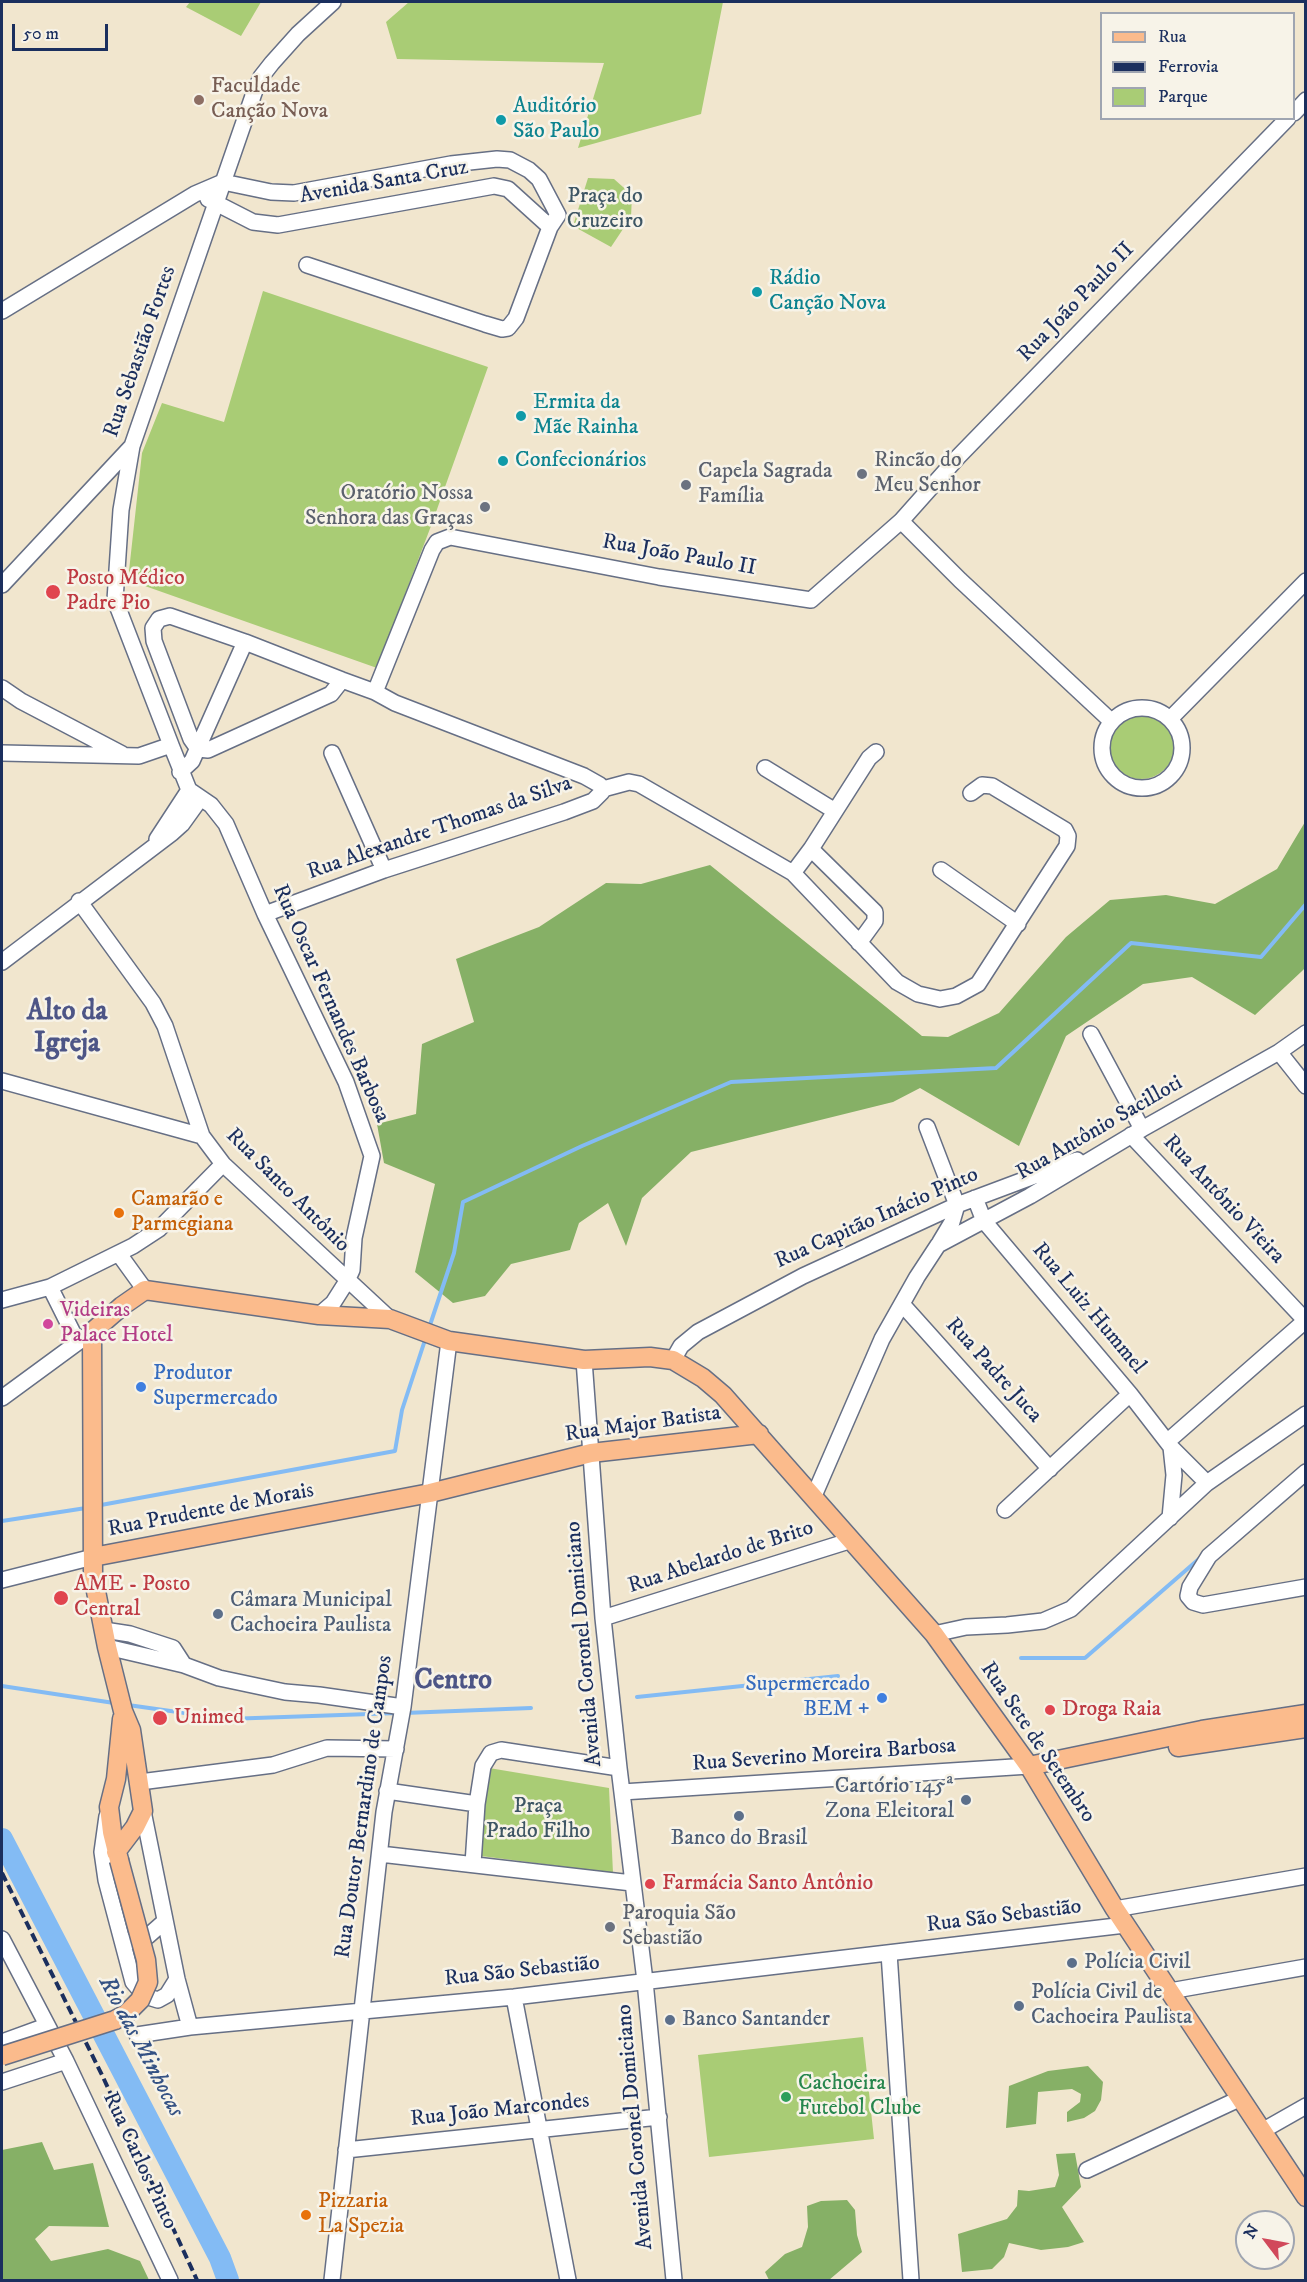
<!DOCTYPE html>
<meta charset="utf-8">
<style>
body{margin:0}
#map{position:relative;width:1307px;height:2282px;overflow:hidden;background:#f1e6ce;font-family:"IM FELL DW Pica",serif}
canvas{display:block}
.frame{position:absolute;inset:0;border:3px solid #1b2f5e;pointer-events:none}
.legend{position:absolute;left:1100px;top:12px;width:195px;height:108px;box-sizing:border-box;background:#f7f3e8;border:2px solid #9fa5b1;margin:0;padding:8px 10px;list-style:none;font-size:18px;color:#1b2f5e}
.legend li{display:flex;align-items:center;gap:12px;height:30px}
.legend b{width:30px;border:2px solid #9fa5b1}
.north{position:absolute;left:1235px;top:2210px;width:60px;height:60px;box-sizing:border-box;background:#f7f3e8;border:2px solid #9fa5b1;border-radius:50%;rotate:302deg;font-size:16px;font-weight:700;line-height:24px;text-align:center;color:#1b2f5e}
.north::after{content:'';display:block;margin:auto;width:21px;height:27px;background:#d1495b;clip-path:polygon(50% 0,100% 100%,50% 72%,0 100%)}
.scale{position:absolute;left:12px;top:24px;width:96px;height:27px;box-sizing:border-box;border:3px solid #1b2f5e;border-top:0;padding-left:8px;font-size:18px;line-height:21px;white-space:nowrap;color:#1b2f5e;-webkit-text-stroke:4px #f7f3e8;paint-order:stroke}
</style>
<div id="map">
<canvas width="1307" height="2282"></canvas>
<div class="frame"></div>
<ul class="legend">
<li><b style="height:8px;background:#fbbb8c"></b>Rua</li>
<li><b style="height:8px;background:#1b2f5e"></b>Ferrovia</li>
<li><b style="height:16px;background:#a9cc75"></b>Parque</li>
</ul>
<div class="north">N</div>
<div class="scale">50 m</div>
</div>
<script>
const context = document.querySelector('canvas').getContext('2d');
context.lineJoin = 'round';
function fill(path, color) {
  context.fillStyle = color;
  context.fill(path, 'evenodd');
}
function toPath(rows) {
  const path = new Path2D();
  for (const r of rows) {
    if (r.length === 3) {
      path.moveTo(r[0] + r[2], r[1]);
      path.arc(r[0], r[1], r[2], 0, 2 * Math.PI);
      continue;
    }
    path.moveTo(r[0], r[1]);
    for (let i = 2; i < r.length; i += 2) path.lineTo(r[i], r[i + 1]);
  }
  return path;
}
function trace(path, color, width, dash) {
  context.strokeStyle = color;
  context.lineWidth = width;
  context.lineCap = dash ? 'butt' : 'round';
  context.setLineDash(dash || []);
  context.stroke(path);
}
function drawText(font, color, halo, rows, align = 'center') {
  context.font = font + ' "IM FELL DW Pica",serif';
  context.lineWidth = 5;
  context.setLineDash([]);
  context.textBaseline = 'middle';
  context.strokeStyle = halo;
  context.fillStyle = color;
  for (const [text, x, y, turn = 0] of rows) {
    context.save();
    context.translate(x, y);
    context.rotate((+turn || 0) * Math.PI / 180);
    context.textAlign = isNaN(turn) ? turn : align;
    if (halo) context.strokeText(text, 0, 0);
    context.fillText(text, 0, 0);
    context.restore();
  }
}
fill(toPath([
 [190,2,261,2,241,36,186,7],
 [409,2,723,2,701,114,578,148,604,63,397,59,386,22],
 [588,178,614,179,632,195,631,217,611,247,573,226],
 [263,291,488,367,431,526,377,668,128,580,142,453,162,403,224,422],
 [1141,745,34],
 [489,1768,609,1788,613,1873,481,1856,482,1810],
 [863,2037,874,2139,709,2157,698,2055]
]), '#a9cc75');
fill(toPath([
 [1305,822,1306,967,1301,972,1255,1015,1192,977,1143,984,1066,1036,1019,1146,920,1088,893,1102,691,1152,642,1198,626,1246,608,1203,579,1223,570,1250,511,1264,485,1296,453,1303,415,1272,435,1184,384,1163,377,1124,416,1114,422,1044,474,1022,456,959,539,927,606,883,641,884,710,865,922,1036,948,1037,999,1013,1066,937,1110,900,1166,895,1215,904,1277,869],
 [1088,2066,1103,2082,1101,2100,1095,2111,1084,2118,1067,2122,1067,2112,1080,2102,1081,2094,1072,2089,1038,2092,1036,2124,1006,2128,1009,2086,1048,2071],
 [42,2142,54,2170,93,2163,109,2227,49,2226,35,2239,51,2261,108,2249,140,2261,149,2280,2,2280,2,2150],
 [1075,2153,1081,2187,1062,2207,1084,2242,1068,2247,1041,2250,1009,2243,1004,2257,992,2269,962,2272,958,2234,1007,2219,1017,2206,1018,2190,1029,2191,1055,2187,1059,2175,1056,2154],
 [847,2200,855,2210,857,2235,862,2252,829,2280,769,2280,765,2272,785,2254,802,2247,808,2227,807,2206,821,2201]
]), '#86b066');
trace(toPath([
 [430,1325,454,1253,463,1202,582,1146,731,1082,996,1068,1131,943,1261,957,1306,904],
 [101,1505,395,1451,402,1410,425,1340],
 [2,1521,86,1508],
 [1021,1658,1085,1658,1200,1558],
 [2,1686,114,1703],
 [637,1697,838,1676],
 [128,1705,227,1719,398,1713],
 [405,1713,531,1708]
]), '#83bbf4', 4);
trace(toPath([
 [2,1839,220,2258,228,2280]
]), '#83bbf4', 22);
const minor = toPath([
 [1294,113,1306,100],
 [208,199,253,222,278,225,494,186,508,189,550,227],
 [2,311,195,194,223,182,271,192,294,193,451,164,497,159,510,160,529,170,539,179,558,215,550,227,516,318,508,328,502,329,485,324,307,265],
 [901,521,960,580,1111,721],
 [2,585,132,446],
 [2,688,21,701,122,754],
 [375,692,432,550,437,542,450,537,659,577,811,600,901,521,958,457,1288,118],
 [1142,748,40],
 [1170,719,1306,581],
 [171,745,115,600,121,510,132,446,254,93,261,77,272,63,298,34,333,2],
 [2,753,139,756,171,745,189,790,211,805,226,824,265,914,346,1082,372,1156,354,1238,352,1270,347,1281,333,1303,319,1315],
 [332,753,384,870],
 [765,768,835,811],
 [180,772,192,761,245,642],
 [603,789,629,782,639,784,793,873,897,982,918,994,940,999,956,996,978,984,1067,846,1068,836,1065,830,992,786,982,785,971,793],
 [157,839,189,790],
 [811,849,875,912,875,921,859,943],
 [941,870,1018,924],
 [793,873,811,849,869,758,876,752],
 [79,901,153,1003,165,1026,202,1136],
 [265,914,384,870,564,812,593,801,602,792,600,785,584,776,395,703,375,692,342,680,245,642,170,616,159,619,153,628,154,641,191,739,198,749,208,750,331,694,342,680],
 [2,962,172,833,182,824,200,799],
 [1091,1034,1142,1129],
 [1279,1052,1306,1086],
 [2,1081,202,1136,223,1164,390,1319],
 [927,1127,957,1205],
 [1131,1135,1306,1321],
 [975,1198,984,1221,1130,1394,1171,1447,1207,1483],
 [940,1242,952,1222,957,1205],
 [119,1254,145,1290],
 [50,1287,77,1341],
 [2,1300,50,1287,133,1246,159,1229,223,1164],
 [902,1304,1050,1469],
 [584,1360,603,1618,619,1768,645,1981,674,2280],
 [673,1360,681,1346,698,1332,803,1276,957,1205,1077,1160],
 [2,1398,92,1332],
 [1168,1441,1305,1321],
 [1306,1472,1209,1556,1190,1587,1188,1596,1193,1602,1203,1605,1306,1587],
 [813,1498,882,1339,917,1277,938,1245,1030,1196,1142,1129,1279,1052,1306,1033],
 [1005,1510,1130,1394],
 [1170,1518,1174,1475,1171,1447],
 [2,1580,93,1557],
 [603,1618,852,1540],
 [104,1630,130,1634,173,1648,184,1665,107,1647],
 [934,1634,966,1627,1007,1625,1043,1621,1071,1609,1207,1483,1306,1414],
 [184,1665,219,1678,285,1692,319,1695,403,1707],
 [140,1782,273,1765,327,1748,396,1749],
 [387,1791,477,1804],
 [622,1792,1029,1766],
 [143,1811,177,1979,190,2027],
 [107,1816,102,1852,106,1880,133,1982,145,1996,158,2000,167,1995,177,1979],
 [380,1854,632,1883],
 [473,1864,477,1804,483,1766,491,1753,501,1750,619,1768],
 [1115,1909,1306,1876],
 [2,1939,66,2061,170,2280],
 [130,1942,148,1936,165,1921],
 [889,1953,911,2280],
 [1170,1991,1306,1967],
 [514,1997,568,2280],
 [137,2035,190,2027,514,1997,1125,1925],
 [2,2042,46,2026],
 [2,2082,66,2061],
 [1262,2131,1306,2106],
 [346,2150,659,2117],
 [1087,2170,1241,2098],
 [332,2280,384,1812,403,1707,449,1341]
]);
const major = toPath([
 [93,1557,430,1493,591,1453,759,1434],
 [1178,1747,1306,1728],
 [1029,1766,1202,1730,1306,1714],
 [116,1852,135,1827,143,1811,131,1730,123,1711,107,1647,93,1576,92,1332,122,1306,145,1290,319,1315,390,1319,449,1341,584,1360,650,1357,673,1360,703,1378,723,1395,934,1634,1029,1766,1115,1909,1306,2197],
 [119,1860,112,1832,109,1807,116,1779,122,1719]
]);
trace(minor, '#666f85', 18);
trace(major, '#666f85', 21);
trace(minor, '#fff', 15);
trace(major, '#fbbb8c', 18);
trace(toPath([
 [2,1873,102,2075,197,2280]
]), '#1b2f5e', 4, [9, 4.5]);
const majorBridge = toPath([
 [2,2056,115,2020,126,2014,140,2000,148,1982,146,1960,119,1860]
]);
trace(majorBridge, '#666f85', 21, []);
trace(majorBridge, '#fbbb8c', 18);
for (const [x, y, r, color] of [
 [199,100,6,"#8d6e63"],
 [501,120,6,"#0f9aa8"],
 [757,292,6,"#0f9aa8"],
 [521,416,6,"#0f9aa8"],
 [503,461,6,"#0f9aa8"],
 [862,474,6,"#6b7280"],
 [686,485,6,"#6b7280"],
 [485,507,6,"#6b7280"],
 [53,592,8,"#e0444e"],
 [119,1213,6,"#e8710a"],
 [48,1324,6,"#d1479c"],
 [141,1387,6,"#3f7fe0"],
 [61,1598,8,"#e0444e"],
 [218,1614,6,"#5c6f8a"],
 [882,1698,6,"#3f7fe0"],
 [1050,1710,6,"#e0444e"],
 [160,1718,8,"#e0444e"],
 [966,1800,6,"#5c6f8a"],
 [739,1816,6,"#5c6f8a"],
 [650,1884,6,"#e0444e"],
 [610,1927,6,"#6b7280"],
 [1072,1963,6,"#5c6f8a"],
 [1019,2006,6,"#5c6f8a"],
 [670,2020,6,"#5c6f8a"],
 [786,2097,6,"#2e9e5b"],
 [306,2215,6,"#e8710a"]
]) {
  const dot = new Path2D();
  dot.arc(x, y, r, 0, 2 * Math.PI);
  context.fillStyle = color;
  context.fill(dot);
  trace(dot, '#f7f3e8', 2);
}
drawText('22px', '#785e54', '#f7f3e8', [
 ["Faculdade",211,87],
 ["Canção Nova",211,112]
], 'left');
drawText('22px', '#0d838f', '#f7f3e8', [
 ["Auditório",513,107],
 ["São Paulo",513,132],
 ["Rádio",769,279],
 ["Canção Nova",769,304],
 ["Ermita da",533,403],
 ["Mãe Rainha",533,428],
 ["Confecionários",515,461]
], 'left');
drawText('22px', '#1b2f5e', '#f7f3e8', [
 ["Avenida Santa Cruz",384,183,-10],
 ["Rua João Paulo II",1077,303,-46],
 ["Rua Sebastião Fortes",141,352,-71],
 ["Rua João Paulo II",679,556,10],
 ["Rua Alexandre Thomas da Silva",440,829,-19],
 ["Rua Oscar Fernandes Barbosa",330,1004,66],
 ["Rua Antônio Sacilloti",1100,1129,-30],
 ["Rua Santo Antônio",287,1191,45],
 ["Rua Antônio Vieira",1223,1200,47],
 ["Rua Capitão Inácio Pinto",877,1219,-24],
 ["Rua Luiz Hummel",1088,1309,50],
 ["Rua Padre Juca",993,1371,48],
 ["Rua Major Batista",643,1425,-8],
 ["Rua Prudente de Morais",211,1511,-11],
 ["Rua Abelardo de Brito",721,1558,-18],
 ["Avenida Coronel Domiciano",585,1644,-95],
 ["Rua Sete de Setembro",1037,1743,56],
 ["Rua Severino Moreira Barbosa",824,1756,-4],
 ["Rua Doutor Bernardino de Campos",365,1807,-82],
 ["Rua São Sebastião",1004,1917,-7],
 ["Rua São Sebastião",522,1972,-6],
 ["Rua João Marcondes",500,2111,-6],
 ["Avenida Coronel Domiciano",636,2127,-95],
 ["Rua Carlos Pinto",139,2161,65]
]);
drawText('22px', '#3e5664', '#f7f3e8', [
 ["Praça do",605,197],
 ["Cruzeiro",605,222],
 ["Praça",538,1807],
 ["Prado Filho",538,1832]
]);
drawText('22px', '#5b616d', '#f7f3e8', [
 ["Rincão do",874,461],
 ["Meu Senhor",874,486],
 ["Capela Sagrada",698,472],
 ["Família",698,497],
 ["Oratório Nossa",473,494,"right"],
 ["Senhora das Graças",473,519,"right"],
 ["Paroquia São",622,1914],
 ["Sebastião",622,1939]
], 'left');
drawText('22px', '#be3a42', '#f7f3e8', [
 ["Posto Médico",66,579],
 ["Padre Pio",66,604],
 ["AME - Posto",74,1585],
 ["Central",74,1610],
 ["Droga Raia",1062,1710],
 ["Unimed",174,1718],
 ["Farmácia Santo Antônio",662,1884]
], 'left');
drawText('22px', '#c56008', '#f7f3e8', [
 ["Camarão e",131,1200],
 ["Parmegiana",131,1225],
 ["Pizzaria",318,2202],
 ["La Spezia",318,2227]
], 'left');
drawText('22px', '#b23c85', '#f7f3e8', [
 ["Videiras",60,1311],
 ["Palace Hotel",60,1336]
], 'left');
drawText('22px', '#366cbe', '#f7f3e8', [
 ["Produtor",153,1374],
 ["Supermercado",153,1399],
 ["Supermercado",870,1685,"right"],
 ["BEM +",870,1710,"right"]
], 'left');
drawText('22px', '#4e5e75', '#f7f3e8', [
 ["Câmara Municipal",230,1601],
 ["Cachoeira Paulista",230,1626],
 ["Cartório 145ª",954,1787,"right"],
 ["Zona Eleitoral",954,1812,"right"],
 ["Banco do Brasil",739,1839,"center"],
 ["Polícia Civil",1084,1963],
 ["Polícia Civil de",1031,1993],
 ["Cachoeira Paulista",1031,2018],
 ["Banco Santander",682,2020]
], 'left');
drawText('22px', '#27864d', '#f7f3e8', [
 ["Cachoeira",798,2084],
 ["Futebol Clube",798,2109]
], 'left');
drawText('italic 24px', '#355284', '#f7f3e8', [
 ["Rio das Minhocas",140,2047,62]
]);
drawText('bold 28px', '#4d5586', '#f7f3e8', [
 ["Alto da",67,1013],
 ["Igreja",67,1045],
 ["Centro",453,1682]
]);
</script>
